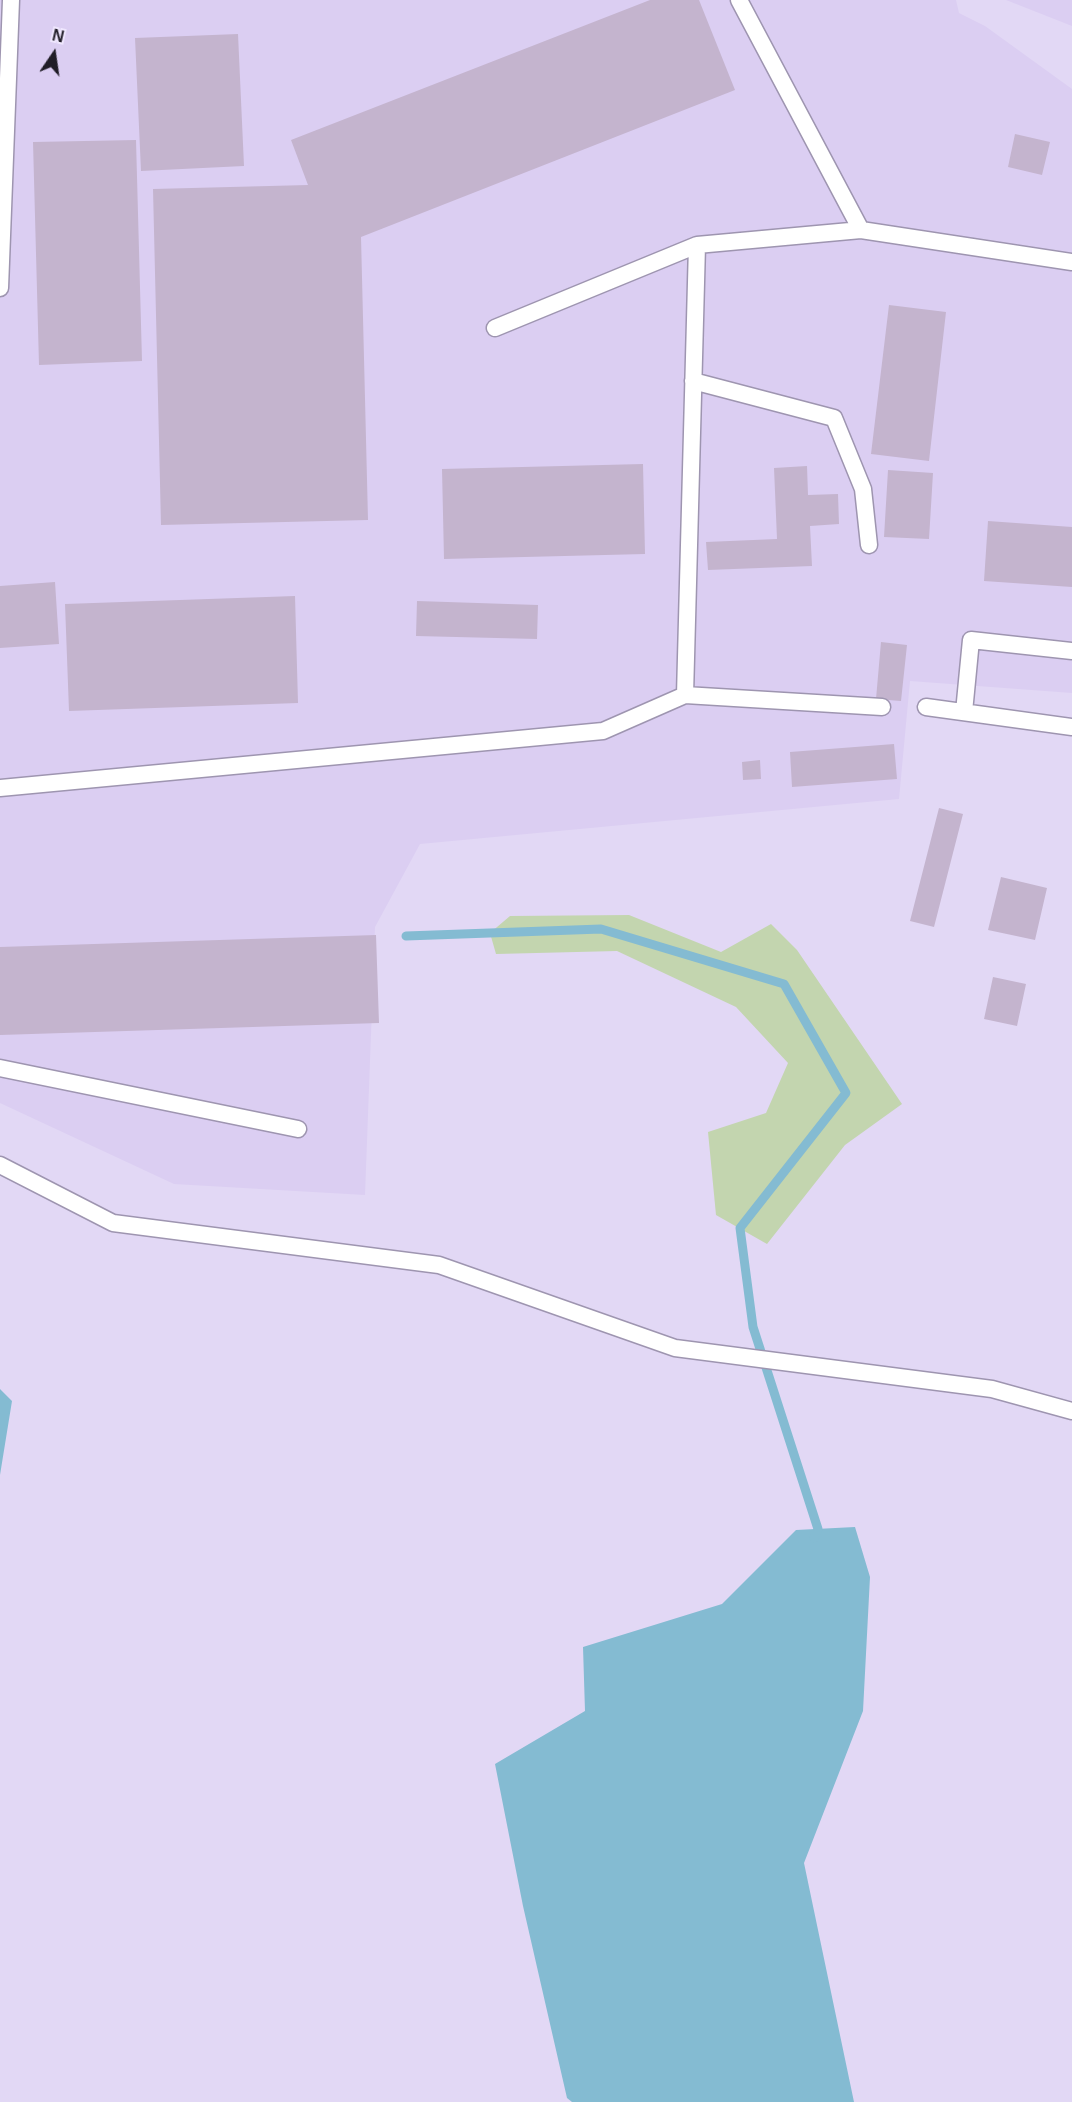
<!DOCTYPE html>
<style>
body{margin:0}
#map{position:relative;width:1072px;height:2102px;overflow:hidden;background:#e2d8f5;font-family:Helvetica,sans-serif}
canvas{display:block}
.north{position:absolute;left:24px;top:24px;width:60px;height:60px;-webkit-text-stroke:4px #efe7fe;paint-order:stroke;rotate:13deg;font-size:16px;font-weight:700;line-height:24px;text-align:center;color:#201d27}
.north::after{content:'';display:block;margin:auto;width:21px;height:27px;background:#201d27;clip-path:polygon(50% 0,100% 100%,50% 72%,0 100%)}
</style>
<div id="map">
<canvas width="1072" height="2102"></canvas>
<div class="north">N</div>
</div>
<script>
const context = document.querySelector('canvas').getContext('2d');
context.lineJoin = 'round';
function fill(path, color) {
  context.fillStyle = color;
  context.fill(path, 'evenodd');
}
function toPath(rows) {
  const path = new Path2D();
  for (const r of rows) {
    path.moveTo(r[0], r[1]);
    for (let i = 2; i < r.length; i += 2) path.lineTo(r[i], r[i + 1]);
  }
  return path;
}
function trace(path, color, width, dash) {
  context.strokeStyle = color;
  context.lineWidth = width;
  context.lineCap = dash ? 'butt' : 'round';
  context.setLineDash(dash || []);
  context.stroke(path);
}
fill(toPath([
 [0,0,956,0,959,13,985,26,1072,89,1072,693,910,681,899,799,420,844,375,927,365,1195,174,1184,0,1103],
 [1006,0,1072,0,1072,26]
]), '#dbcef2');
fill(toPath([
 [629,915,721,952,771,924,797,950,902,1104,845,1145,767,1244,716,1215,708,1132,766,1113,788,1063,736,1007,617,951,496,954,490,933,510,916]
]), '#c3d5af');
fill(toPath([
 [0,1389,12,1401,0,1475],
 [855,1527,870,1577,863,1711,804,1863,854,2102,572,2102,567,2098,523,1906,495,1764,585,1711,583,1647,722,1604,796,1530]
]), '#84bbd2');
trace(toPath([
 [406,936,601,929,784,984,846,1093,740,1228,753,1327,818,1529,814,1538]
]), '#84bbd2', 9);
fill(toPath([
 [650,0,699,0,735,90,361,237,368,520,161,525,153,189,308,185,291,140],
 [238,34,244,166,141,171,135,38],
 [1015,134,1050,142,1042,175,1008,167],
 [136,140,142,361,39,365,33,142],
 [889,305,946,312,929,461,871,454],
 [643,464,645,554,444,559,442,469],
 [807,466,808,495,838,494,839,524,810,526,812,566,708,570,706,542,777,539,774,468],
 [888,470,933,473,929,539,884,537],
 [988,521,1072,527,1072,587,984,581],
 [55,582,59,644,0,648,0,586],
 [295,596,298,703,69,711,65,604],
 [417,601,538,605,537,639,416,636],
 [881,642,907,645,901,701,876,699],
 [894,744,897,779,792,787,790,752],
 [760,760,761,779,743,780,742,762],
 [939,808,963,814,934,927,910,921],
 [1001,877,1047,888,1035,940,988,930],
 [376,935,379,1023,0,1035,0,947],
 [993,977,1026,984,1017,1026,984,1019]
]), '#c4b4ce');
const service = toPath([
 [739,0,861,230],
 [0,288,11,0],
 [495,328,697,245],
 [693,381,834,418,863,489,869,545],
 [685,695,697,245,861,230,1072,262],
 [926,707,1072,727],
 [964,712,971,640,1072,651],
 [0,788,603,731,685,695,882,707],
 [0,1068,298,1129],
 [0,1165,113,1223,439,1265,675,1348,992,1389,1072,1411]
]);
trace(service, '#9e95b0', 19);
trace(service, '#fff', 16);
</script>
